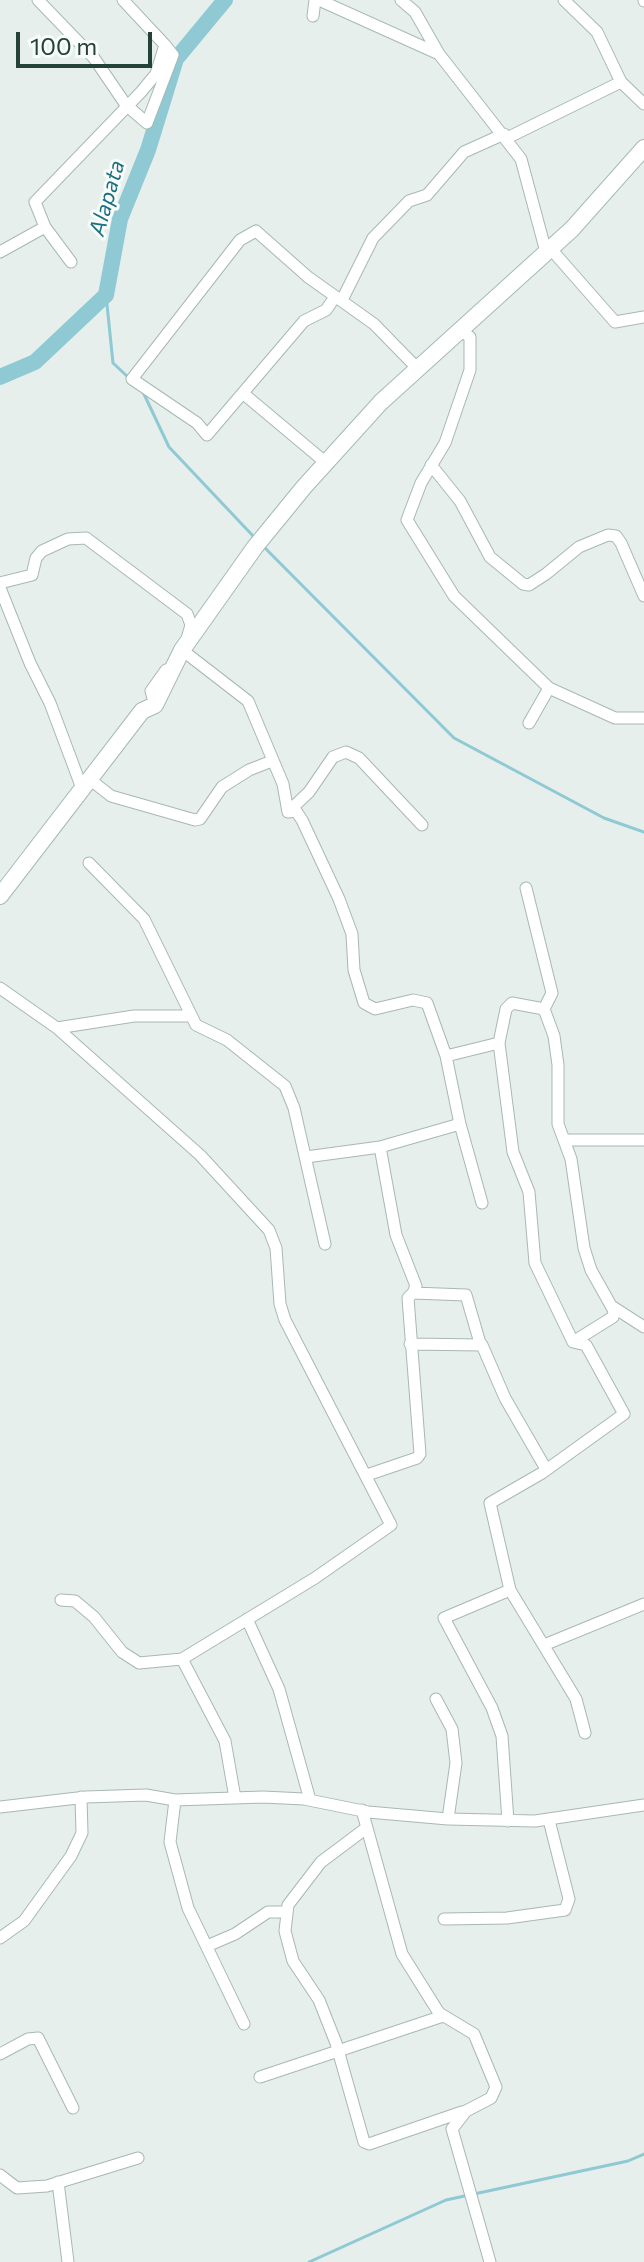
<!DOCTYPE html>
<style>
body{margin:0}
#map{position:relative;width:644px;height:2262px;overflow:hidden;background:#e6efeb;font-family:Commissioner,sans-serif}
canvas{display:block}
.scale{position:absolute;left:16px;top:32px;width:136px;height:36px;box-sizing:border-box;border:4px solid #24423a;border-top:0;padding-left:10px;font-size:24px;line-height:28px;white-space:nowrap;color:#24423a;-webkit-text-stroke:6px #f7fbf9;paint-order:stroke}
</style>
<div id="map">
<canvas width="644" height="2262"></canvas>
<div class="scale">100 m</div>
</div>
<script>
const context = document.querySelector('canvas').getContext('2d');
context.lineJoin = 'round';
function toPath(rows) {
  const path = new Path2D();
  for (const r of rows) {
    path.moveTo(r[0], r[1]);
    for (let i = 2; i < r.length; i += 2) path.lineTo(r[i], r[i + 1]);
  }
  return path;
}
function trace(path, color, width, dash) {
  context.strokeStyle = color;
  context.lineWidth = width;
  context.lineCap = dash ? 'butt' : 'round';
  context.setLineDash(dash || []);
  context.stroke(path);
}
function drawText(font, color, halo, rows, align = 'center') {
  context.font = font + ' Commissioner,sans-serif';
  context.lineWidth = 6;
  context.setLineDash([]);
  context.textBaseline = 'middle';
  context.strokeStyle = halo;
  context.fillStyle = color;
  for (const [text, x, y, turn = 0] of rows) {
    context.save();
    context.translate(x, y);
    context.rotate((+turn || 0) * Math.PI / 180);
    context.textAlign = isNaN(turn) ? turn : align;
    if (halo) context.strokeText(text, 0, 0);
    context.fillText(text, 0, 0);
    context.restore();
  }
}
trace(toPath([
 [106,295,113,363,129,378],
 [143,392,169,447,254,537],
 [262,545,454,738,604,818,644,832],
 [309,2262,446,2200,628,2161,644,2154]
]), '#8ec9d4', 3);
trace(toPath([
 [0,377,35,362,106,295,120,219,148,150,176,59,225,0]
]), '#8ec9d4', 16);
const minor = toPath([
 [38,0,94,58,126,105,147,123,173,55,165,45],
 [319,0,439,54],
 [401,0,415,12,439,54,521,159,546,252],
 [564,0,597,32,621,82],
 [644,0,644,1],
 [313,16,315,0],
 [507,138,621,82,644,104],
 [550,248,615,322,644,317],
 [0,252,45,227],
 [71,262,45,227,35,202,141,92,156,74,165,45,123,0],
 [335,297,326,310,304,321,207,435,197,423,132,379,240,240,256,231,308,277,374,324,418,369],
 [342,300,373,238,409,201,427,195,464,152,504,134],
 [461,331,470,337,470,370,445,443,421,483,407,520,454,596,549,688,615,718,644,718],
 [245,395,325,462],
 [431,465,460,501,490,557,523,584,529,585,546,574,579,547,608,535,616,536,621,543,644,596],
 [0,583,32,575,36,558,42,551,68,539,86,538,187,614,191,625,188,635],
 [0,588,30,663,50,703,83,791],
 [182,650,248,701,283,784,288,812,296,811,302,820,339,899,352,934,354,970,364,1003,375,1009,413,1000,427,1003,446,1056,460,1124,380,1147,306,1157],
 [155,705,151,691,166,670],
 [529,723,549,688],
 [92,781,111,796,195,820,200,819,222,787,249,770,272,761],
 [288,812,309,792,333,757,346,752,359,758,422,825],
 [89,863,144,919,196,1025,227,1040,285,1086,294,1108,325,1244],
 [526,888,552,993,544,1009],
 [0,988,57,1028,134,1016,191,1016],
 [57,1028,200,1155,269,1230,276,1248,280,1304,285,1320,391,1525,315,1578,182,1659],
 [446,1056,499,1043],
 [460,1124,482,1203],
 [564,1140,644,1140],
 [380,1147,396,1235,416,1286,413,1293],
 [613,1307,644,1327],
 [410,1344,482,1345,505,1398,546,1469],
 [367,1475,417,1458,420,1454,408,1298,413,1293,466,1295,480,1343],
 [510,1590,490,1503,542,1473,624,1414,586,1345,573,1342,535,1263,529,1192,513,1152,499,1043,506,1009,512,1003,544,1009,554,1036,558,1065,558,1124,571,1159,584,1248,591,1270,614,1311,613,1317,573,1342],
 [61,1600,75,1601,94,1617,122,1652,139,1663,182,1659,225,1741,235,1798],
 [247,1619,279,1689,310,1800],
 [544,1645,644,1604],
 [436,1699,452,1729,456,1763,448,1819],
 [175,1800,170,1842,188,1908,244,2024],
 [0,1807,86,1797,146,1795,175,1800,263,1797,304,1799,368,1812,448,1819,535,1821,644,1805],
 [362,1810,402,1954,439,2013,474,2034,496,2087,491,2098,466,2111,452,2129,490,2262],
 [508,1821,502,1736,492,1708,444,1618,510,1590,576,1699,585,1733],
 [365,1829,321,1862,288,1905,285,1931,293,1961,319,2000,336,2043,364,2142,369,2144,462,2112],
 [444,1919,507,1918,565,1910,569,1899,549,1820],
 [0,1938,24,1921,71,1856,82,1833,81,1797],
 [207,1946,235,1934,268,1912,286,1912],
 [0,2054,28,2039,38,2038,73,2108],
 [260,2077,443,2016],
 [0,2175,17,2188,47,2186,138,2158],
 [58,2182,68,2262]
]);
const secondary = toPath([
 [0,896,142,711,155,705,182,650,255,547,304,487,381,402,572,229,644,148]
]);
trace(minor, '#a8b8b2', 13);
trace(secondary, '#a4bbb3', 18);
trace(minor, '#fff', 11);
trace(secondary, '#fff', 16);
drawText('italic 22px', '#1c6f80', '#f7fbf9', [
 ["Alapata",107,198,-74]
]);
</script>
